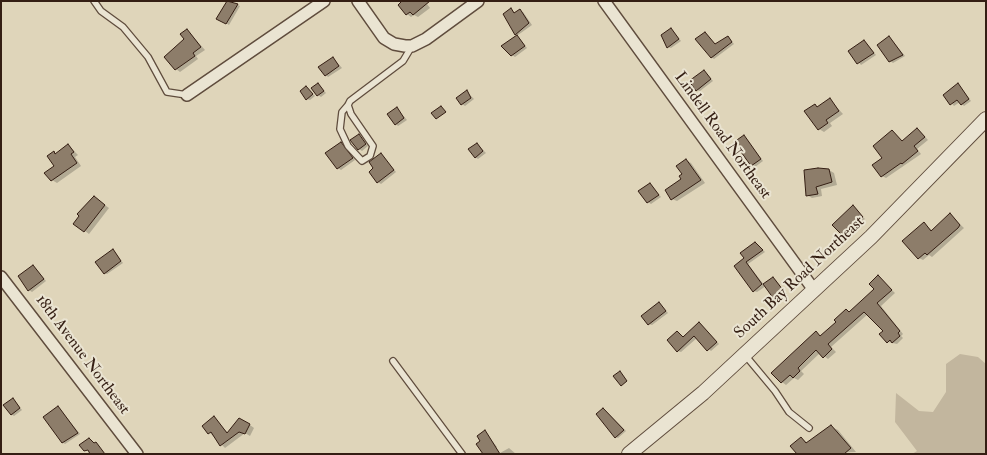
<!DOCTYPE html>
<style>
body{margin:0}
#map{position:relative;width:987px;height:455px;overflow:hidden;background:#dfd5ba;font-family:"IM FELL Double Pica",serif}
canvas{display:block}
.frame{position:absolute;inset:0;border:2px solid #341e13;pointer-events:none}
</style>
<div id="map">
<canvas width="987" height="455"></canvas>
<div class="frame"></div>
</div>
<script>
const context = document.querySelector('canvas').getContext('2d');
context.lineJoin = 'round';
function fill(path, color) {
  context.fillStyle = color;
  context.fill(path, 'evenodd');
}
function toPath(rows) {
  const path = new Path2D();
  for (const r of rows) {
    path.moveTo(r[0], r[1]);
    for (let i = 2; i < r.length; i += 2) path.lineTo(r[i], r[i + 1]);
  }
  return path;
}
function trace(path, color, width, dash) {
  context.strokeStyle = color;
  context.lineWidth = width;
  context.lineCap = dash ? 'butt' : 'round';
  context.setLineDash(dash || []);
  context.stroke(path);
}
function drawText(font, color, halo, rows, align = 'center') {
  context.font = font + ' "IM FELL Double Pica",serif';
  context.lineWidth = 4;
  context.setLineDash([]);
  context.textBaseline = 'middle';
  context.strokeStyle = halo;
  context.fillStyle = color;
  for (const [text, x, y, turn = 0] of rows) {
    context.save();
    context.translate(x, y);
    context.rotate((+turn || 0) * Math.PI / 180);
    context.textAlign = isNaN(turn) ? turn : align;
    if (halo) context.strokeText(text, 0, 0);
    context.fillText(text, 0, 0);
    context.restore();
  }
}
fill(toPath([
 [960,354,978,357,986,364,986,454,912,454,917,451,895,422,896,393,919,411,933,412,946,392,946,364]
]), '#c2b69e');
fill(toPath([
 [228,1,240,6,229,25,218,18],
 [404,1,431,1,427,4,430,8,418,17,414,15,411,17,407,14],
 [511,9,516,14,520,11,523,12,532,25,518,35,516,34],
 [671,29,681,41,671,48,668,47],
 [187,30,205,50,196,56,198,59,180,72,176,69],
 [705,34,716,45,728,37,734,44,714,59,711,57],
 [517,36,527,48,515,57,512,55],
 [889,37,905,56,893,63,890,61],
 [864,41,876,55,861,65,850,51],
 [333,58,342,68,328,77,326,75],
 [704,71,713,81,700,91,697,90],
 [318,84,326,93,321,97,318,95],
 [958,85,971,101,964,106,960,102,954,106,945,95],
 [306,87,315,96,310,100,307,99],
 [467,92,474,99,465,106,462,104],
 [830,100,843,114,830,123,832,126,824,132,819,129,806,112,815,106,819,108],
 [397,109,407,120,398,126,396,124],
 [918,129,928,140,917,149,921,154,886,178,882,176,883,158,893,132,903,142],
 [359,136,368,146,362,151,359,149],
 [744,137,763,161,755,167,752,165],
 [341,143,355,160,341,170,338,168],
 [477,144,486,153,478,159,475,157],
 [69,146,78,155,75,157,81,166,57,183,52,180,55,166,54,153,57,154],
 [381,154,396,172,381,184,378,182,375,168],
 [686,160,691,163,705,183,677,201,672,199,683,179],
 [829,170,834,173,837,185,821,189,822,196,812,198,807,195],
 [650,184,661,197,651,204,648,202],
 [99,201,109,208,89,234,85,231],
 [853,207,865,219,846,236,834,225],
 [950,215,964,228,932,257,929,255,923,260,919,258,924,224,933,231],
 [758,245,765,252,748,264,764,285,773,278,776,280,788,296,780,302,766,286,757,292,754,291,736,266],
 [113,251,123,263,107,274,104,273],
 [33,266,46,281,32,292,29,290],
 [878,277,895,293,881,306,903,334,901,336,903,338,897,344,888,342,884,331,868,314,831,347,836,352,828,359,820,353,801,371,804,374,798,380,794,378,786,385,782,382,773,373,816,333,821,336,876,289],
 [659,303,668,313,652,325,649,324],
 [700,324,719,344,711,351,697,338,681,352,678,351,684,338],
 [13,399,22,410,14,416,11,414],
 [58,407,80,434,65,444,62,442],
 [606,411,626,431,618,438,616,437],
 [214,418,228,433,246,422,254,428,250,436,245,433,225,448,203,426],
 [831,427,838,430,856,452,799,454,801,438,808,443],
 [485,432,497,447,486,454,482,442],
 [509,448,516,454,500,454,500,453]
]), '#0003');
const building = toPath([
 [227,1,238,4,226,24,216,19,227,1],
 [402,1,430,1,413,15,410,12,406,15,398,5,402,1],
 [511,8,514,13,520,9,529,23,515,35,503,14,511,8],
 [671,28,679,39,667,48,661,35,671,28],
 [187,29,201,47,193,53,195,56,175,70,164,57,184,39,180,34,187,29],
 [705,32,715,44,728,36,732,42,711,58,695,39,705,32],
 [517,35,525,46,511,56,501,46,517,35],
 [889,36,903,55,889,62,877,45,889,36],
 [864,40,874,53,857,64,848,51,864,40],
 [333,57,339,66,325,76,318,67,333,57],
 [704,70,711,79,696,91,689,81,704,70],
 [318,83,324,91,317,96,311,88,318,83],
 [958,83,969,99,961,105,957,100,950,105,943,95,958,83],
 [306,86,313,94,306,100,300,91,306,86],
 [467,90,471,98,461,105,456,98,467,90],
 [830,98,839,111,826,120,828,123,818,130,804,111,815,104,817,107,830,98],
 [441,106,446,112,436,119,431,113,441,106],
 [397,107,404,118,395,125,387,114,397,107],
 [917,128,925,137,914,146,918,151,902,164,901,163,881,177,872,165,882,158,873,146,892,130,902,141,917,128],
 [359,134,366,144,358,150,350,140,359,134],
 [744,135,761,159,751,166,734,142,744,135],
 [341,142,353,158,337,169,325,153,341,142],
 [477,143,483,151,475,158,468,149,477,143],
 [68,144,74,152,71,154,77,163,51,181,44,173,54,166,47,156,54,151,55,154,68,144],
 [381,153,394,170,377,183,369,172,373,168,369,162,381,153],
 [686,159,701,180,671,200,665,190,681,179,679,176,682,174,676,166,686,159],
 [818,168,829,169,832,182,816,187,818,194,806,196,804,170,818,168],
 [650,183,659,195,647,203,638,191,650,183],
 [94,196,105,205,84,232,73,224,79,216,77,214,94,196],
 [853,205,863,217,842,235,832,225,853,205],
 [950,213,960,225,958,228,927,255,925,253,918,259,902,241,924,222,931,231,950,213],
 [755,242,763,250,746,262,762,284,753,292,734,266,744,258,740,253,755,242],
 [113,249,121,261,104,274,95,262,113,249],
 [33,265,44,279,28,291,18,276,33,265],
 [878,275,892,290,877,303,900,331,898,333,900,336,892,343,890,340,887,343,879,334,883,331,864,312,828,344,832,349,823,358,816,350,798,368,800,371,793,378,790,375,781,383,771,373,816,331,820,336,836,322,834,320,846,309,849,312,874,289,869,284,878,275],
 [773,277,786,294,776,302,763,284,773,277],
 [659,302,666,311,648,325,641,316,659,302],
 [699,322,717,342,707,351,694,336,677,352,667,340,677,331,683,337,699,322],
 [620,371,627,381,621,386,613,376,620,371],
 [13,398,20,408,11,415,3,405,13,398],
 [58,406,78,433,62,443,43,417,58,406],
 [603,408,624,430,615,438,596,414,603,408],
 [214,416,227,433,239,418,250,424,245,434,239,432,220,446,211,432,208,434,202,426,214,416],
 [831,425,851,448,844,454,797,454,790,446,801,437,806,443,831,425],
 [485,430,500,454,483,454,476,444,480,441,477,436,485,430],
 [89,438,94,443,96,442,105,454,90,454,88,450,84,451,79,445,89,438]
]);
fill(building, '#8d7d6a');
trace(building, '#341e13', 1);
const service = toPath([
 [94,1,101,11,123,27,148,57,167,92,187,95],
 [348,105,351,114,373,146,370,156,362,161,348,146,340,129,342,112,348,105,350,101,403,61,412,46],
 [745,355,775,391,789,412,809,428],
 [393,361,462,454]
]);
const minor = toPath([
 [358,1,384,38,394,44,405,46,412,46,426,39,478,1],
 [604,1,814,290],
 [187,95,324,1],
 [1,277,137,454]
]);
const tertiary = toPath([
 [629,454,703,393,871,237,986,119]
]);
trace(service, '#5f4c3d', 8);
trace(minor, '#5f4c3d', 14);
trace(tertiary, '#5f4c3d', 16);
trace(service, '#eae4d2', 5.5);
trace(minor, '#eae4d2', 11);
trace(tertiary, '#eae4d2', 14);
drawText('16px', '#341e13', '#eae4d2', [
 ["Lindell Road Northeast",722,136,54],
 ["South Bay Road Northeast",800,278,-43],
 ["18th Avenue Northeast",82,355,53]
]);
</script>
